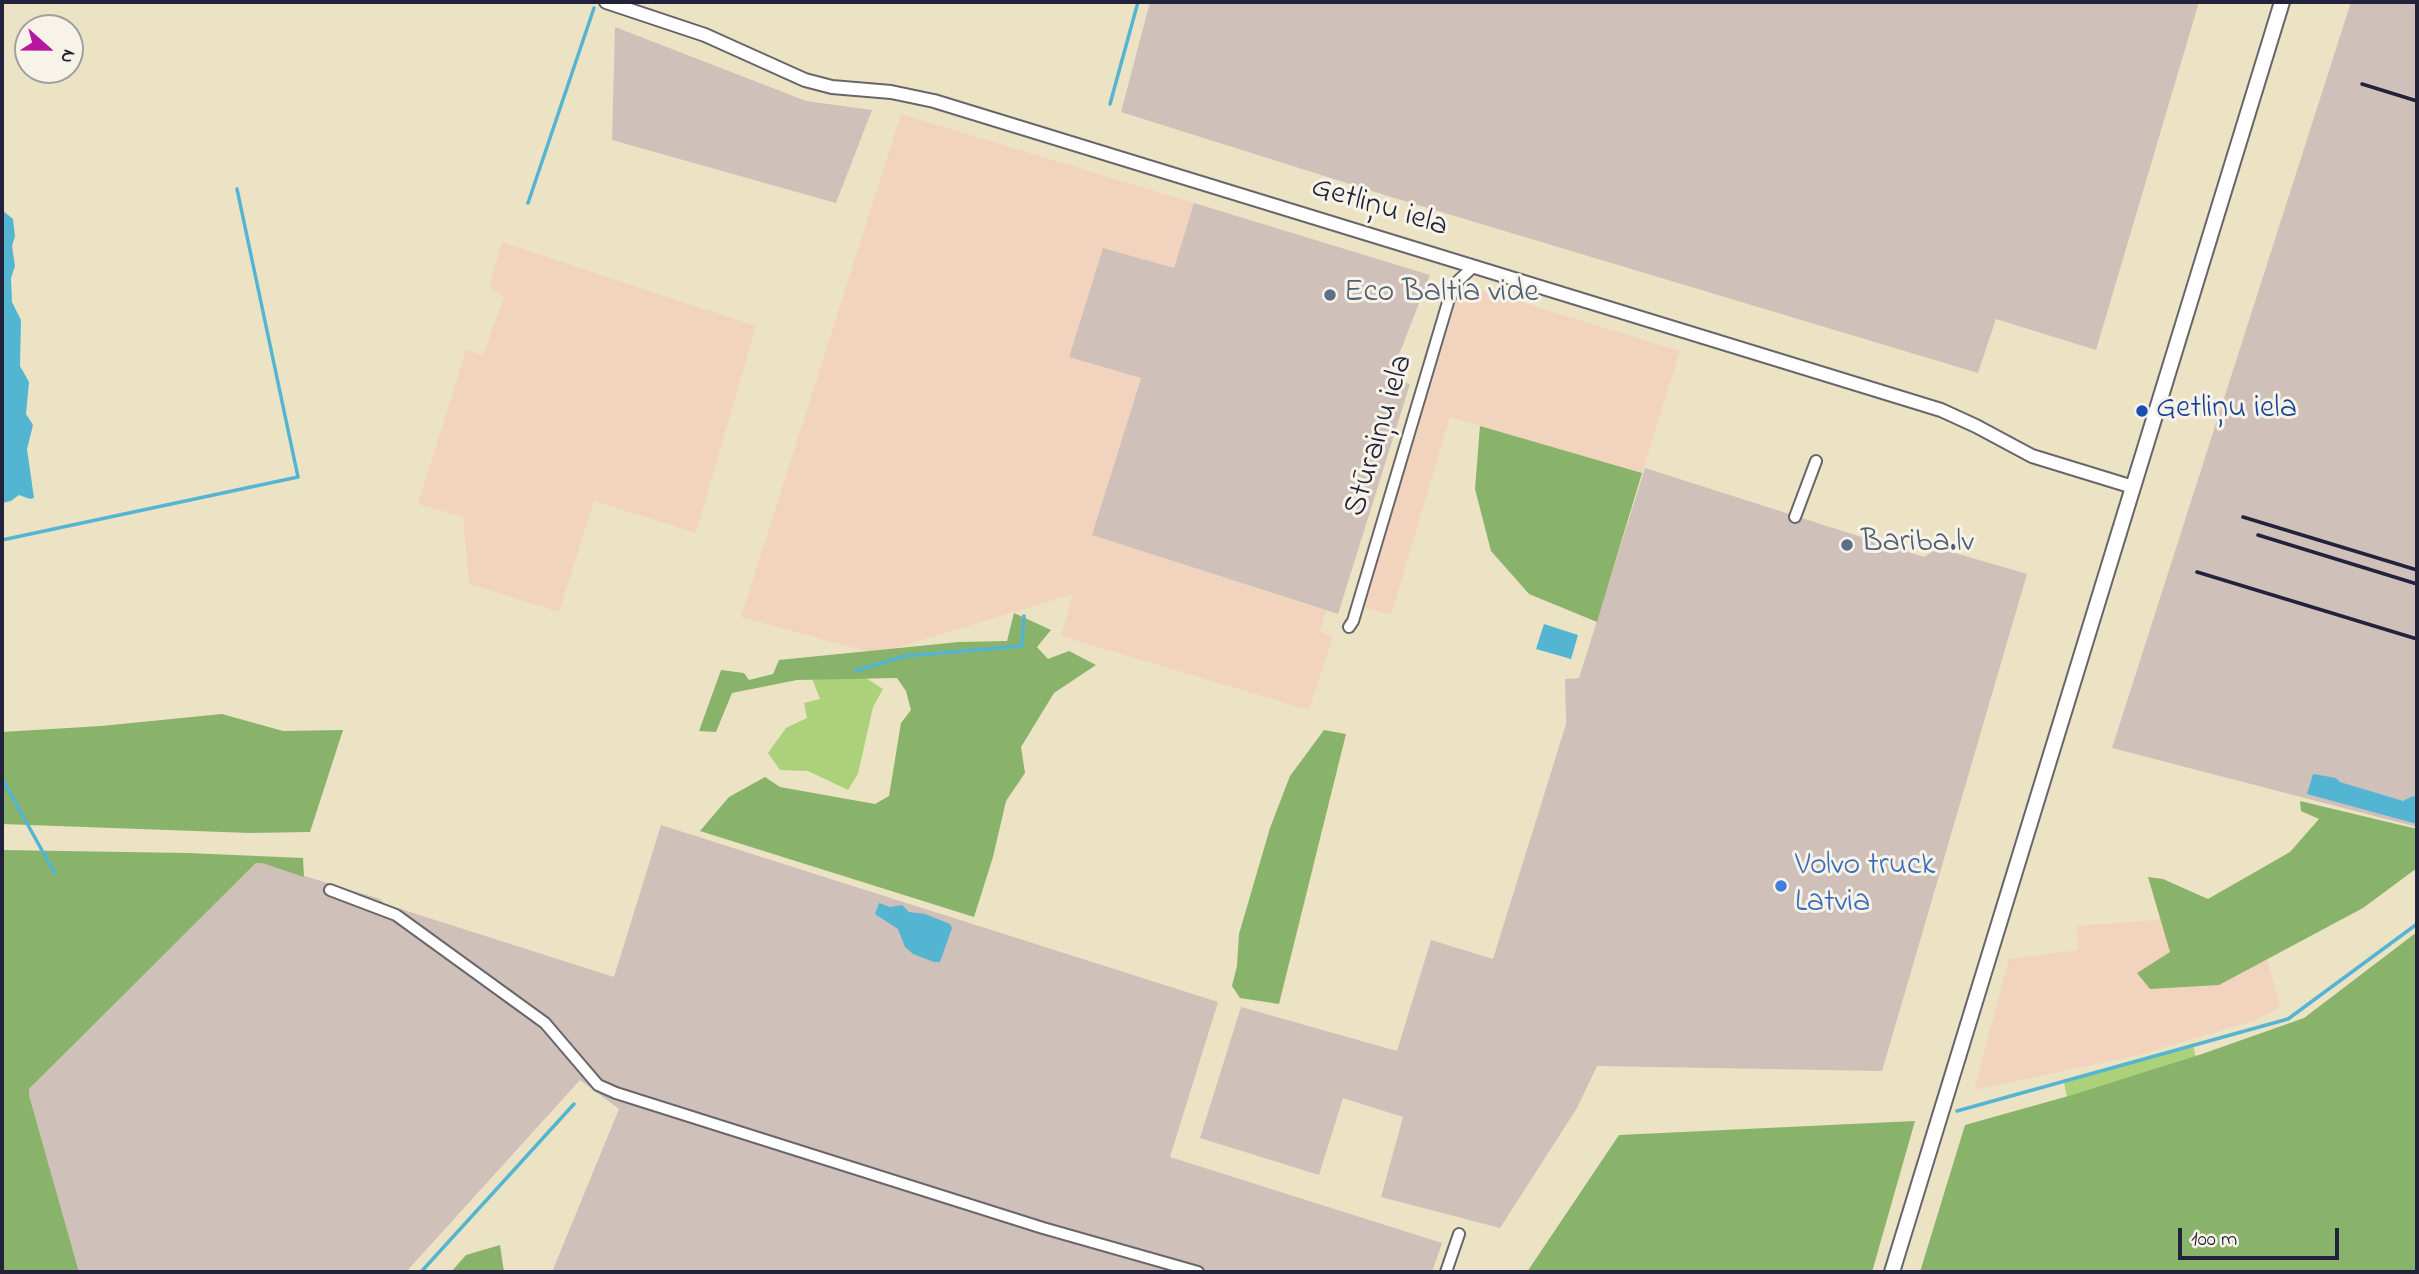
<!DOCTYPE html>
<meta charset="utf-8">
<style>
body{margin:0}
#map{position:relative;width:2419px;height:1274px;overflow:hidden;background:#ebe3c4;font-family:"Indie Flower",sans-serif}
canvas{display:block}
.frame{position:absolute;inset:0;border:4px solid #22223b;pointer-events:none}
.north{position:absolute;left:14px;top:14px;width:70px;height:70px;box-sizing:border-box;background:#f7f3e8;border:2px solid #a29fa3;border-radius:50%;rotate:111deg;font-size:19px;font-weight:700;line-height:28px;text-align:center;color:#22223b}
.north::after{content:'';display:block;margin:auto;width:24px;height:32px;background:#b5179e;clip-path:polygon(50% 0,100% 100%,50% 72%,0 100%)}
.scale{position:absolute;left:2178px;top:1228px;width:161px;height:32px;box-sizing:border-box;border:4px solid #22223b;border-top:0;padding-left:9px;font-size:21px;line-height:24px;white-space:nowrap;color:#22223b;-webkit-text-stroke:5px #f7f3e8;paint-order:stroke}
</style>
<div id="map">
<canvas width="2419" height="1274"></canvas>
<div class="frame"></div>
<div class="north">N</div>
<div class="scale">100 m</div>
</div>
<script>
const context = document.querySelector('canvas').getContext('2d');
context.lineJoin = 'round';
function fill(path, color) {
  context.fillStyle = color;
  context.fill(path, 'evenodd');
}
function toPath(rows) {
  const path = new Path2D();
  for (const r of rows) {
    path.moveTo(r[0], r[1]);
    for (let i = 2; i < r.length; i += 2) path.lineTo(r[i], r[i + 1]);
  }
  return path;
}
function trace(path, color, width, dash) {
  context.strokeStyle = color;
  context.lineWidth = width;
  context.lineCap = dash ? 'butt' : 'round';
  context.setLineDash(dash || []);
  context.stroke(path);
}
function drawText(font, color, halo, rows, align = 'center') {
  context.font = font + ' "Indie Flower",sans-serif';
  context.lineWidth = 6;
  context.setLineDash([]);
  context.textBaseline = 'middle';
  context.strokeStyle = halo;
  context.fillStyle = color;
  for (const [text, x, y, turn = 0] of rows) {
    context.save();
    context.translate(x, y);
    context.rotate((+turn || 0) * Math.PI / 180);
    context.textAlign = isNaN(turn) ? turn : align;
    if (halo) context.strokeText(text, 0, 0);
    context.fillText(text, 0, 0);
    context.restore();
  }
}
fill(toPath([
 [901,114,1194,203,1174,269,1103,248,1069,356,1141,377,1092,535,1326,611,1320,632,1333,637,1309,710,1061,636,1073,594,876,654,741,617],
 [502,242,756,326,696,533,594,501,559,612,469,584,463,517,418,504,466,350,483,355,504,297,489,286],
 [1462,284,1680,351,1642,473,1450,417,1391,615,1363,607],
 [2249,893,2280,1007,2256,1020,2139,1055,1974,1090,2009,959,2078,950,2077,926,2155,920]
]), '#f2d4be');
fill(toPath([
 [1150,2,2199,2,2096,350,1996,319,1978,373,1388,196,1121,112],
 [2351,2,2417,2,2417,827,2112,748],
 [615,27,806,101,872,110,836,203,612,140],
 [1194,203,1430,275,1390,378,1410,384,1338,614,1092,535,1141,378,1069,357,1103,248,1174,268],
 [1645,468,1924,557,1938,548,2027,574,1882,1071,1597,1066,1577,1108,1500,1228,1381,1197,1403,1117,1343,1098,1319,1175,1200,1138,1241,1007,1397,1051,1431,940,1493,959,1566,724,1565,679,1579,678],
 [661,825,1218,1002,1170,1157,1442,1243,1432,1272,552,1272,619,1109,580,1080,406,1272,79,1272,29,1095,29,1089,256,863,262,863,380,899,385,904,614,977]
]), '#cfc0ba');
fill(toPath([
 [855,671,883,689,873,707,858,774,848,790,808,771,780,770,768,753,786,728,807,718,804,703,820,699,810,673],
 [2193,1045,2202,1085,2071,1119,2064,1082]
]), '#acd17b');
fill(toPath([
 [1480,426,1642,473,1597,622,1529,594,1491,551,1475,489],
 [1014,613,1051,630,1037,647,1048,659,1069,651,1096,665,1054,693,1021,747,1025,773,1006,801,993,857,974,917,700,831,729,797,765,777,780,787,875,804,889,796,901,723,911,710,906,691,897,678,797,680,732,693,716,732,699,731,721,670,744,673,749,680,773,674,779,660,959,642,1007,641],
 [222,714,283,731,343,730,310,832,250,833,2,824,2,732,101,726],
 [1324,730,1346,734,1279,1004,1240,998,1232,986,1237,966,1239,934,1270,828,1290,776],
 [2300,801,2417,829,2417,868,2363,908,2219,985,2150,989,2137,973,2170,952,2148,877,2163,879,2208,899,2290,852,2319,819,2301,811],
 [2,850,188,853,303,858,304,877,262,863,256,863,29,1089,29,1095,79,1272,2,1272],
 [2417,932,2417,1272,1920,1272,1965,1125,2072,1095,2202,1054,2304,1018],
 [1915,1121,1872,1272,1527,1272,1619,1135],
 [500,1245,504,1272,451,1272,466,1255]
]), '#89b36b');
fill(toPath([
 [2,210,13,219,15,236,12,246,15,266,11,278,12,302,21,320,20,366,29,382,26,414,33,425,27,449,34,498,30,499,19,495,11,501,2,503],
 [1544,624,1578,635,1571,659,1536,649],
 [2313,774,2336,778,2340,782,2403,801,2413,796,2417,798,2417,824,2307,794],
 [879,903,890,907,902,905,909,912,925,914,950,924,952,928,940,962,934,962,913,954,905,947,898,929,875,914]
]), '#54b5d3');
trace(toPath([
 [1110,104,1138,2],
 [528,203,594,8],
 [2,540,298,477,237,189],
 [855,671,905,656,1022,646,1024,616],
 [2,778,55,874],
 [1957,1111,2288,1019,2417,924],
 [421,1272,574,1104]
]), '#54b5d3', 3.5);
const minor = toPath([
 [1795,517,1816,461],
 [1349,627,1353,621,1449,299,1458,281,1474,266],
 [330,890,396,915,545,1023,598,1085,616,1093,1043,1228,1198,1272],
 [1446,1272,1459,1234]
]);
const tertiary = toPath([
 [606,2,705,35,805,80,832,87,891,92,934,101,1941,410,1976,426,2032,456,2133,487]
]);
const secondary = toPath([
 [1892,1272,2282,2]
]);
trace(minor, '#68666b', 14);
trace(tertiary, '#68666b', 16);
trace(secondary, '#68666b', 18);
trace(minor, '#fff', 10);
trace(tertiary, '#fff', 12);
trace(secondary, '#fff', 14);
trace(toPath([
 [2362,84,2417,101],
 [2243,517,2417,570],
 [2258,535,2417,584],
 [2197,572,2417,639]
]), '#22223b', 3.5);
for (const [x, y, r, color] of [
 [1330,295,7,"#5c6f8a"],
 [2142,411,7,"#1a4fb4"],
 [1847,545,7,"#5c6f8a"],
 [1781,886,7,"#3f7fe0"]
]) {
  const dot = new Path2D();
  dot.arc(x, y, r, 0, 2 * Math.PI);
  context.fillStyle = color;
  context.fill(dot);
  trace(dot, '#f7f3e8', 2.5);
}
drawText('32px', '#22223b', '#f7f3e8', [
 ["Getliņu iela",1379,209,17],
 ["Stūraiņu iela",1381,436,-73]
]);
drawText('32px', '#4e5e75', '#f7f3e8', [
 ["Eco Baltia vide",1344,295],
 ["Bariba.lv",1861,545]
], 'left');
drawText('32px', '#164399', '#f7f3e8', [
 ["Getliņu iela",2156,411]
], 'left');
drawText('32px', '#366cbe', '#f7f3e8', [
 ["Volvo truck",1795,868],
 ["Latvia",1795,905]
], 'left');
</script>
